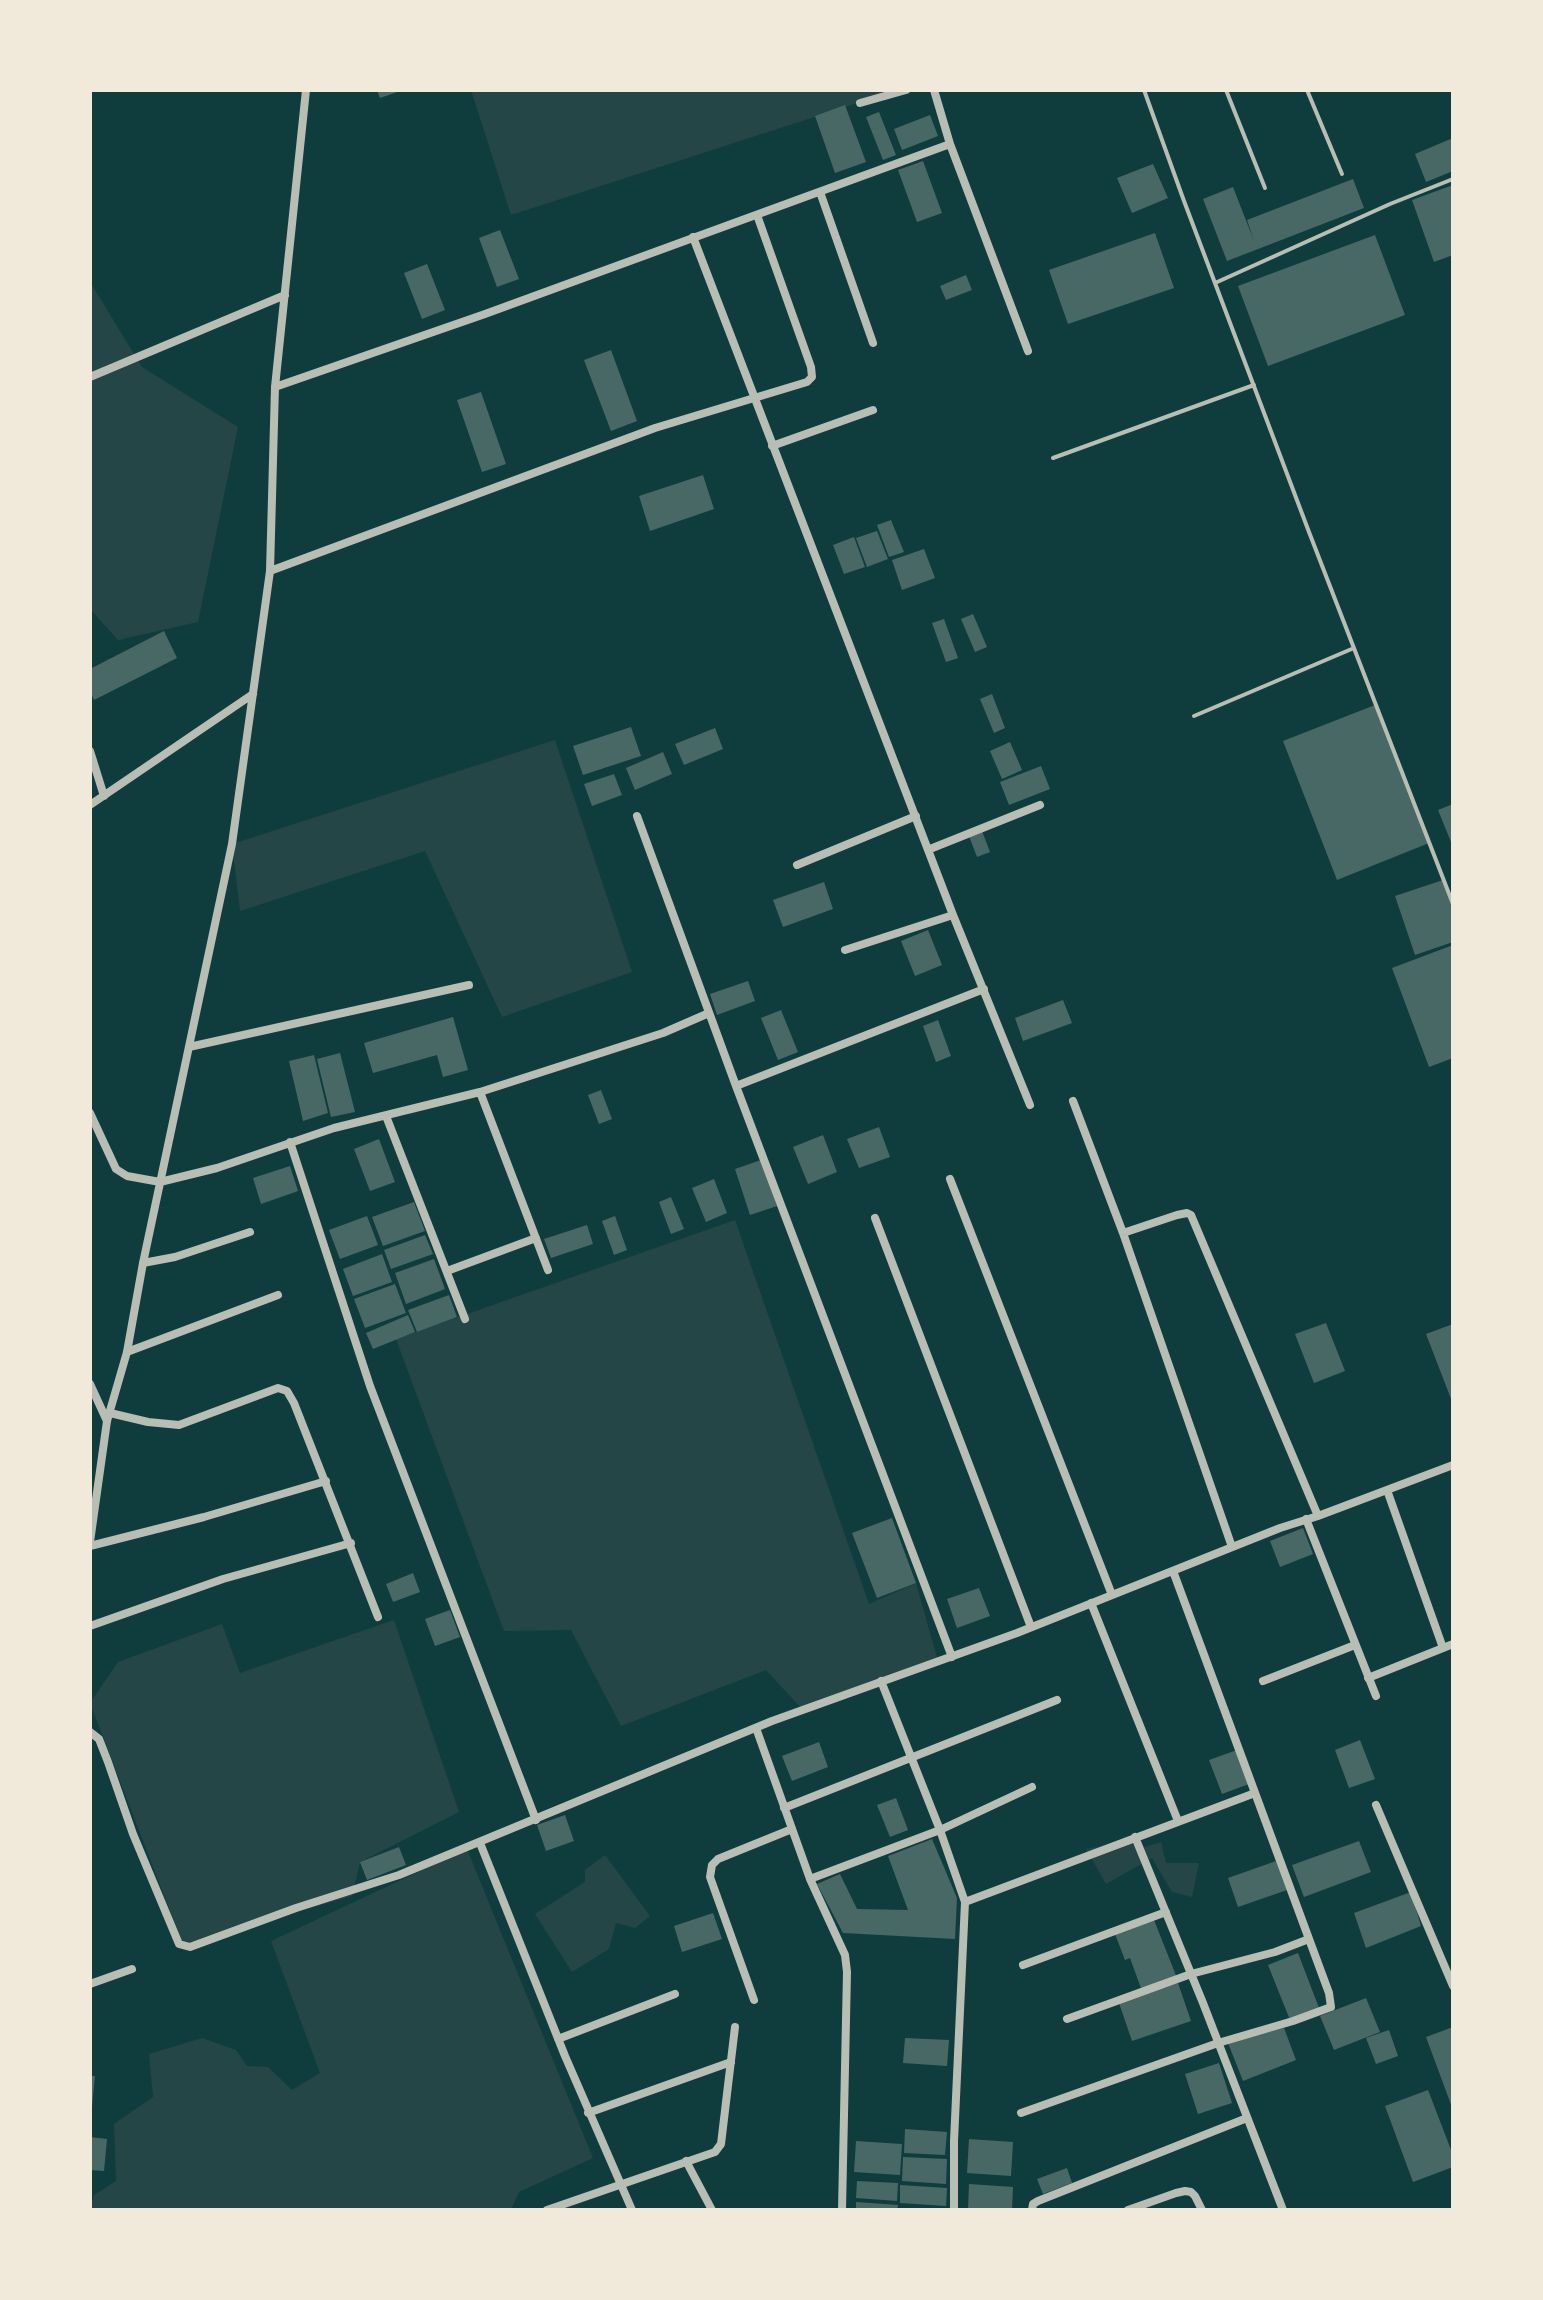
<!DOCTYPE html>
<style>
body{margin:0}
#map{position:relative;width:1543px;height:2300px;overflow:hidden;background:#0f3d3e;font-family:Manrope,sans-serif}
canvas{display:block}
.frame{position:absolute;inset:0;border:92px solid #f1e9da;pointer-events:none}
</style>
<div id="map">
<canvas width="1543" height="2300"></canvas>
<div class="frame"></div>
</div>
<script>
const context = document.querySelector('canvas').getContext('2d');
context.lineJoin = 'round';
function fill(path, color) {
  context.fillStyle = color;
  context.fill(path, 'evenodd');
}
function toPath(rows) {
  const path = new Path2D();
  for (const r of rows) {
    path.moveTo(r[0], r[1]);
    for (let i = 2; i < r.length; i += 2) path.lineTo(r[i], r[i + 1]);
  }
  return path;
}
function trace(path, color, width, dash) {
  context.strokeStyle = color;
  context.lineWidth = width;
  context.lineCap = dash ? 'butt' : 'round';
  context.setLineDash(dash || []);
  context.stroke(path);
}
fill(toPath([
 [471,90,898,90,511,215],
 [90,282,142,367,238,427,198,622,118,640,90,609],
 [555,740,632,972,502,1017,425,851,240,911,232,844],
 [735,1220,869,1604,916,1583,938,1661,803,1710,766,1670,621,1726,571,1630,504,1631,396,1339],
 [394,1620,459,1812,360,1862,352,1896,183,1945,90,1703,118,1662,222,1624,240,1673],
 [1128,1841,1138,1849,1161,1842,1166,1863,1199,1863,1192,1897,1172,1892,1152,1858,1106,1884,1086,1849],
 [467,1849,593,2158,519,2192,511,2210,90,2210,94,2195,116,2181,114,2124,153,2097,149,2054,202,2038,236,2050,247,2066,268,2067,292,2090,320,2073,271,1941],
 [605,1855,650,1916,635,1928,616,1923,609,1949,572,1972,535,1914,585,1882,585,1870]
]), '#244646');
fill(toPath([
 [377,90,403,90,380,98],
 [845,105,866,162,835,173,815,116],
 [879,112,896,155,883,160,866,117],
 [930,115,938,136,902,150,894,129],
 [1453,138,1453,171,1426,182,1415,154],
 [923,161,942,213,917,222,898,170],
 [1153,164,1168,198,1132,213,1117,178],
 [1353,179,1364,208,1227,261,1203,199,1233,187,1254,241,1247,220],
 [1453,185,1453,255,1434,262,1412,200],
 [500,230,519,279,497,287,479,238],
 [1155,233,1174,288,1068,324,1049,270],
 [1375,235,1405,315,1268,366,1238,286],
 [427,264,445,310,422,319,404,273],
 [966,275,972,290,946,300,940,286],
 [611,350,637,421,611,431,584,360],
 [481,392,506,464,482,472,457,400],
 [703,475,714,509,650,531,639,496],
 [891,520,904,552,889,557,877,525],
 [877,531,888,559,867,567,856,538],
 [854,537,865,567,844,574,833,545],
 [924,549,935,578,902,590,892,560],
 [973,614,987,647,975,652,961,619],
 [944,619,958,658,946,662,932,623],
 [164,631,177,658,94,700,90,691,90,669],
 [992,694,1005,728,994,733,980,699],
 [1375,705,1429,843,1337,880,1283,741],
 [631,727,641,756,583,775,573,746],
 [715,728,723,749,684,765,675,744],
 [1010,742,1022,770,1002,779,990,751],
 [663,752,672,774,635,790,626,768],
 [1041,766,1050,789,1009,805,1000,782],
 [614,774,622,795,592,806,584,784],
 [1453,804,1453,847,1438,810],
 [982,831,990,852,977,857,969,836],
 [1443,880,1453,909,1453,942,1415,955,1395,896],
 [824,882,833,909,783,927,773,900],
 [928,930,942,965,915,976,901,941],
 [1453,945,1453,1058,1429,1067,1392,968],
 [748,981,755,1001,717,1015,710,994],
 [1063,1000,1072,1023,1023,1041,1015,1018],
 [781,1010,798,1052,778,1060,761,1018],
 [453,1017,468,1070,443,1077,437,1055,373,1073,364,1043],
 [938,1020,951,1056,936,1062,923,1026],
 [340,1053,355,1112,331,1117,317,1059],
 [314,1055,328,1113,303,1121,289,1061],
 [601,1090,612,1119,599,1124,588,1095],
 [879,1127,890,1157,859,1168,847,1139],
 [823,1135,837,1172,808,1184,793,1147],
 [379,1139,395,1182,370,1191,354,1149],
 [761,1160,777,1206,750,1215,735,1169],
 [290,1166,298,1191,261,1204,253,1178],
 [714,1179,727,1213,706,1222,692,1188],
 [671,1197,684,1229,671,1234,659,1202],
 [414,1202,425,1231,383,1246,372,1217],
 [367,1216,378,1245,340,1259,329,1230],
 [615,1216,627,1250,614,1255,602,1221],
 [587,1225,593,1244,551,1258,544,1239],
 [425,1235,433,1254,391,1269,384,1250],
 [382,1254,392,1282,353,1296,343,1269],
 [434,1259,445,1289,406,1304,395,1273],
 [395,1284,406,1313,365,1328,354,1299],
 [449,1295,457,1317,417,1332,408,1310],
 [408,1315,415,1332,373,1349,366,1333],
 [1326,1323,1345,1371,1314,1383,1295,1334],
 [1453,1324,1453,1404,1426,1334],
 [892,1518,916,1583,877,1598,852,1533],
 [1303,1528,1313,1554,1280,1567,1270,1541],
 [413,1573,420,1592,393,1602,386,1584],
 [979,1588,990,1616,957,1628,947,1599],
 [450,1610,460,1637,435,1646,425,1619],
 [1360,1740,1375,1779,1349,1788,1335,1750],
 [819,1742,828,1767,792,1781,782,1756],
 [1237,1750,1249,1784,1222,1794,1209,1760],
 [896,1798,908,1830,890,1837,877,1805],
 [565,1815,574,1841,546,1851,537,1825],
 [932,1839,957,1898,955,1939,843,1933,817,1884,840,1874,857,1909,908,1910,888,1856],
 [1359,1841,1371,1872,1304,1897,1292,1865],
 [399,1847,406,1865,367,1880,360,1862],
 [1276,1861,1287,1890,1238,1907,1228,1878],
 [1411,1892,1421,1926,1366,1948,1354,1913],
 [713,1913,722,1939,682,1952,674,1926],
 [1154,1920,1177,1978,1142,1991,1130,1958,1125,1960,1115,1934],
 [1298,1953,1319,2008,1290,2020,1268,1965],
 [1178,1983,1191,2021,1132,2041,1119,2003],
 [1366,1998,1380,2032,1334,2050,1320,2016],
 [1453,2027,1453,2110,1426,2037],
 [1284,2028,1296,2060,1243,2081,1228,2043],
 [1389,2030,1398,2056,1376,2064,1366,2038],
 [905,2038,949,2040,947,2066,903,2063],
 [1219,2063,1232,2103,1198,2114,1185,2074],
 [90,2076,95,2076,92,2107,90,2107],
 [1428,2090,1453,2155,1453,2167,1413,2182,1385,2106],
 [905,2129,947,2132,945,2155,904,2153],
 [90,2137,107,2139,104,2171,90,2170],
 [969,2139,1013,2142,1011,2176,967,2173],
 [856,2141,902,2144,900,2175,854,2172],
 [903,2157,947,2159,946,2184,902,2181],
 [1067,2168,1072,2183,1043,2194,1037,2179],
 [857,2181,898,2183,897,2201,856,2198],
 [969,2184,1013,2187,1012,2210,968,2210],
 [900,2185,947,2188,946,2206,900,2203],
 [856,2202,898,2205,897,2210,856,2210]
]), '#486865');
trace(toPath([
 [1144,90,1184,201,1309,532,1453,904],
 [1226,90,1265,188],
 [1307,90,1342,174],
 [1215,283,1390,204,1453,179],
 [1053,458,1254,385],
 [1194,716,1354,648]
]), '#b8beb3', 4);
trace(toPath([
 [934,90,950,144,1028,351],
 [860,103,906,90],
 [820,192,873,343],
 [693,237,953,915,1030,1105],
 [90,377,285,295],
 [275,387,485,314,950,144],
 [772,446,873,410],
 [270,571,655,428,807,382,812,377,811,367,757,215],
 [90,751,104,796],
 [90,805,253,694],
 [637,816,736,1086,952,1657],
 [930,849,1040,805],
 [797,865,916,816],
 [845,950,953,915],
 [189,1047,469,985],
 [736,1086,984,989],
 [480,1092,548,1270],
 [1073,1101,1123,1233,1232,1547],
 [90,1113,116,1169,127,1176,160,1182,217,1168,334,1128,480,1092,663,1033,709,1013],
 [386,1116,465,1319],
 [290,1142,370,1386,536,1820],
 [950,1179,1112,1595],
 [875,1218,1031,1627],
 [1123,1233,1177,1215,1187,1213,1191,1215,1318,1516],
 [143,1263,175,1257,250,1232],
 [447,1271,536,1238],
 [127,1352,278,1295],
 [90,1384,107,1421],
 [110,1413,148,1422,179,1425,278,1388,287,1391,294,1403,378,1617],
 [1387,1490,1443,1648],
 [1306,1519,1376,1696],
 [90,1542,107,1421,127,1352,143,1263,232,844,270,571,275,387,306,90],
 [90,1546,204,1517,326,1481],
 [1091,1603,1178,1821],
 [90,1626,223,1579,351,1543],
 [1368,1678,1453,1644],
 [881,1681,940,1830,965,1902,954,2141,954,2210],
 [1263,1681,1355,1645],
 [756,1728,810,1879,845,1955,847,1972,842,2210],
 [90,1732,99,1739,108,1762,133,1834,179,1944,190,1947,296,1908,399,1875,772,1721,1017,1633,1280,1528,1318,1516,1453,1465],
 [1376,1805,1453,1986],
 [784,1808,1057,1700],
 [1135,1837,1203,2003,1283,2210],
 [480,1843,565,2056,632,2210],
 [810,1879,940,1830,1032,1787],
 [965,1902,1255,1793],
 [1023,1965,1166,1912],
 [90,1984,132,1969],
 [754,2000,710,1877,712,1865,718,1859,792,1829],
 [1067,2019,1191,1974,1275,1952,1309,1939],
 [558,2039,675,1994],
 [588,2113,731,2062],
 [1021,2113,1218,2043,1293,2021,1331,2007,1329,1993,1173,1571],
 [686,2161,712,2210],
 [547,2210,715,2152,721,2144,735,2027],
 [1032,2210,1033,2204,1038,2201,1247,2118],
 [1128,2210,1176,2193,1185,2191,1191,2192,1195,2196,1202,2210]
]), '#b8beb3', 8);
</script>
